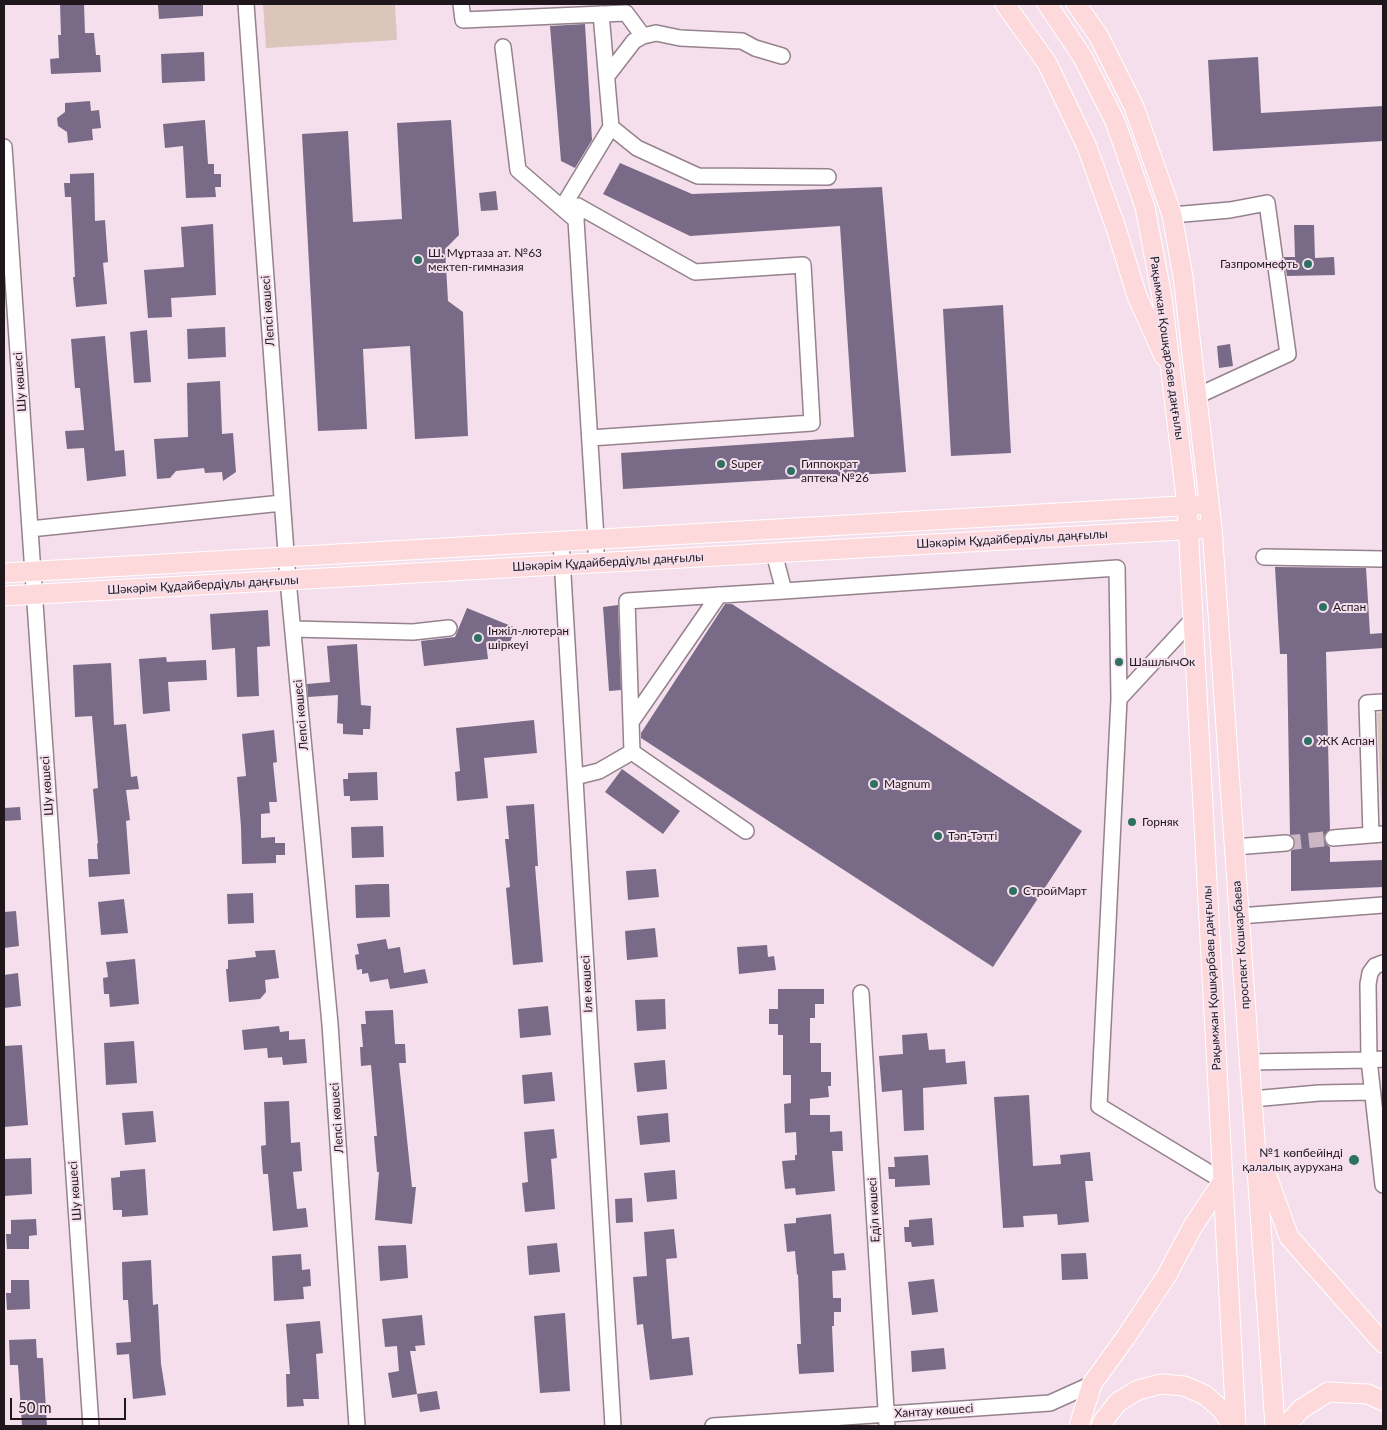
<!DOCTYPE html>
<meta charset="utf-8">
<style>
body{margin:0}
#map{position:relative;width:1387px;height:1430px;overflow:hidden;background:#f5dfed;font-family:Lato,sans-serif}
canvas{display:block}
.frame{position:absolute;inset:0;border:5px solid #1f171c;pointer-events:none}
.scale{position:absolute;left:10px;top:1398px;width:116px;height:22px;box-sizing:border-box;border:2px solid #1f171c;border-top:0;padding-left:6px;font-size:15px;line-height:18px;white-space:nowrap;color:#1f171c;-webkit-text-stroke:4px #f5dfed;paint-order:stroke}
</style>
<div id="map">
<canvas width="1387" height="1430"></canvas>
<div class="frame"></div>
<div class="scale">50 m</div>
</div>
<script>
const context = document.querySelector('canvas').getContext('2d');
context.lineJoin = 'round';
function fill(path, color) {
  context.fillStyle = color;
  context.fill(path, 'evenodd');
}
function toPath(rows) {
  const path = new Path2D();
  for (const r of rows) {
    path.moveTo(r[0], r[1]);
    for (let i = 2; i < r.length; i += 2) path.lineTo(r[i], r[i + 1]);
  }
  return path;
}
function trace(path, color, width, dash) {
  context.strokeStyle = color;
  context.lineWidth = width;
  context.lineCap = dash ? 'butt' : 'round';
  context.setLineDash(dash || []);
  context.stroke(path);
}
function drawText(font, color, halo, rows, align = 'center') {
  context.font = font + ' Lato,sans-serif';
  context.lineWidth = 4;
  context.setLineDash([]);
  context.textBaseline = 'middle';
  context.strokeStyle = halo;
  context.fillStyle = color;
  for (const [text, x, y, turn = 0] of rows) {
    context.save();
    context.translate(x, y);
    context.rotate((+turn || 0) * Math.PI / 180);
    context.textAlign = isNaN(turn) ? turn : align;
    if (halo) context.strokeText(text, 0, 0);
    context.fillText(text, 0, 0);
    context.restore();
  }
}
fill(toPath([
 [263,4,395,4,397,40,266,48],
 [1383,712,1383,820,1382,820,1377,713]
]), '#dcc5bb');
fill(toPath([
 [60,4,84,4,85,33,94,33,96,55,100,55,101,72,51,74,50,59,59,58,58,35,61,35],
 [158,4,203,4,203,16,159,19],
 [585,24,592,140,575,168,561,161,550,26],
 [204,52,205,81,162,83,161,54],
 [1258,57,1261,113,1383,106,1383,141,1213,151,1208,60],
 [90,101,91,111,99,110,101,128,92,129,93,140,68,143,67,132,58,126,57,118,65,112,65,103],
 [205,120,208,164,214,164,214,174,221,174,221,187,215,187,216,197,186,198,183,146,165,148,163,124],
 [451,120,459,235,445,249,448,301,463,312,468,436,415,439,410,346,363,349,367,429,318,431,302,134,348,131,353,222,402,219,397,123],
 [620,163,692,194,882,187,906,472,623,489,621,453,854,437,840,226,690,236,603,194],
 [94,173,95,221,105,220,108,262,103,263,107,304,76,307,73,277,75,277,71,197,65,197,64,183,70,183,70,174],
 [496,191,498,210,481,211,479,193],
 [213,224,216,295,171,298,172,317,148,318,144,270,184,267,181,227],
 [1294,225,1314,225,1315,258,1334,257,1335,275,1287,276,1284,257,1295,257],
 [1003,305,1011,453,951,456,943,309],
 [225,327,226,357,188,359,187,329],
 [147,330,151,382,134,383,130,332],
 [105,336,115,451,124,450,126,476,87,481,84,448,67,449,65,431,84,430,80,388,75,388,71,339],
 [1230,344,1233,366,1219,368,1217,346],
 [220,381,222,434,233,433,236,472,223,481,222,472,205,473,204,468,176,471,170,478,157,479,154,439,188,437,187,383],
 [1275,567,1366,568,1370,634,1383,633,1383,648,1326,652,1330,830,1325,834,1324,838,1326,844,1330,847,1330,862,1382,860,1383,887,1291,891,1291,851,1294,847,1295,843,1294,838,1290,835,1287,654,1280,654],
 [725,604,732,604,1082,831,993,967,641,738,641,733],
 [618,605,621,690,609,691,603,607],
 [467,608,516,628,506,651,486,642,488,659,424,666,421,641,455,637],
 [268,610,270,646,257,647,259,696,237,697,235,648,212,650,210,614],
 [357,644,361,705,371,706,370,729,363,729,363,735,343,734,343,724,337,723,338,695,308,697,307,684,330,682,327,646],
 [166,657,167,662,206,660,207,680,168,682,170,711,143,714,139,659],
 [111,663,114,725,126,724,131,777,137,776,139,789,126,790,130,820,126,821,130,874,89,877,88,859,98,859,97,844,98,843,93,789,98,788,92,716,75,717,73,665],
 [534,720,537,753,484,758,488,798,457,801,455,772,460,771,456,728],
 [274,730,277,762,273,763,277,802,269,802,270,813,261,814,261,838,275,837,275,843,285,843,285,855,276,855,276,863,242,864,241,827,237,777,246,776,242,734],
 [622,769,680,811,663,834,605,792],
 [377,772,378,800,350,801,350,796,344,796,343,779,348,779,348,773],
 [534,804,538,866,535,866,543,962,513,965,506,888,510,887,505,839,509,839,506,806],
 [20,807,21,820,4,821,4,808],
 [383,826,384,857,352,858,351,827],
 [656,869,659,897,628,900,626,871],
 [378,884,389,884,390,917,356,918,355,885],
 [253,893,254,923,228,924,227,894],
 [124,899,128,933,101,935,98,902],
 [16,911,19,946,4,948,4,912],
 [655,928,658,957,627,960,625,931],
 [386,939,388,949,400,947,404,973,425,969,428,983,390,989,388,979,370,982,368,973,362,974,362,969,357,970,355,955,359,954,357,944],
 [767,945,768,957,774,956,776,970,739,974,737,947],
 [275,950,279,978,265,980,266,992,260,999,229,1002,226,969,228,969,228,960,256,957,255,951],
 [135,959,139,1004,110,1007,109,994,104,994,103,978,108,977,106,962],
 [18,973,21,1006,4,1008,4,975],
 [778,989,824,989,824,1004,815,1004,815,1018,810,1018,810,1043,821,1043,821,1072,831,1072,831,1086,828,1086,829,1097,810,1099,810,1115,830,1115,830,1132,842,1131,843,1151,832,1151,835,1191,796,1195,795,1188,785,1189,782,1161,795,1160,795,1155,797,1155,796,1132,785,1133,784,1104,791,1103,791,1075,783,1075,783,1035,778,1035,778,1024,769,1024,769,1009,778,1009],
 [665,999,666,1029,637,1031,635,1000],
 [548,1006,551,1035,520,1038,518,1009],
 [393,1010,395,1044,405,1044,406,1063,399,1063,412,1187,416,1187,412,1224,375,1220,379,1172,377,1172,374,1136,377,1136,371,1065,361,1066,360,1047,363,1047,361,1024,366,1024,365,1011],
 [279,1026,280,1032,289,1031,289,1040,305,1039,307,1063,283,1065,282,1057,268,1058,267,1048,244,1050,242,1030],
 [927,1033,929,1050,945,1049,946,1063,965,1061,967,1084,923,1088,924,1130,904,1131,902,1090,882,1092,879,1056,903,1054,902,1035],
 [134,1041,137,1083,106,1085,104,1043],
 [22,1045,28,1125,4,1127,4,1046],
 [665,1060,667,1089,637,1092,634,1063],
 [552,1072,555,1101,524,1104,522,1075],
 [1029,1095,1033,1166,1061,1164,1060,1155,1090,1152,1093,1181,1085,1181,1089,1222,1058,1225,1057,1214,1023,1216,1024,1227,1003,1228,994,1097],
 [289,1101,291,1143,300,1142,302,1171,293,1172,297,1209,306,1208,308,1227,273,1231,268,1174,263,1174,261,1146,266,1145,264,1102],
 [153,1111,156,1142,125,1145,122,1113],
 [668,1113,670,1142,640,1145,637,1116],
 [554,1129,557,1158,551,1159,555,1209,525,1212,522,1183,528,1182,524,1132],
 [928,1155,930,1185,895,1187,895,1179,889,1179,888,1167,895,1167,894,1157],
 [31,1158,32,1194,4,1196,4,1159],
 [145,1169,148,1215,122,1217,122,1210,113,1210,111,1178,120,1177,120,1171],
 [675,1170,677,1199,647,1202,644,1173],
 [632,1198,633,1222,616,1223,615,1199],
 [831,1214,834,1254,844,1253,846,1270,832,1271,833,1298,841,1298,841,1312,834,1312,834,1326,832,1326,834,1372,799,1374,797,1344,801,1344,798,1274,797,1275,795,1251,787,1252,784,1224,796,1223,796,1218],
 [932,1218,934,1245,912,1247,911,1242,905,1242,904,1227,909,1227,909,1220],
 [36,1219,37,1235,29,1236,29,1249,7,1249,6,1234,11,1234,11,1220],
 [674,1229,677,1258,666,1259,672,1339,689,1337,693,1375,650,1380,643,1324,637,1325,633,1277,647,1276,644,1232],
 [557,1243,560,1272,529,1275,527,1246],
 [406,1245,408,1278,380,1281,378,1246],
 [1086,1253,1088,1279,1062,1280,1061,1254],
 [301,1254,302,1270,310,1269,311,1286,303,1287,304,1299,274,1301,272,1256],
 [151,1260,153,1305,158,1304,161,1364,166,1395,133,1399,129,1354,117,1355,116,1343,131,1342,128,1300,123,1300,122,1262],
 [934,1279,938,1312,912,1315,908,1282],
 [11,1280,29,1280,30,1309,7,1310,6,1293,11,1293],
 [565,1313,570,1391,540,1393,534,1316],
 [422,1315,425,1345,415,1346,416,1351,410,1351,417,1394,392,1398,388,1373,399,1371,397,1346,385,1347,382,1319],
 [320,1321,323,1353,316,1354,319,1399,303,1399,304,1406,287,1407,286,1374,290,1374,286,1324],
 [36,1339,37,1358,43,1358,47,1426,22,1426,18,1365,10,1365,9,1340],
 [944,1348,946,1369,912,1372,911,1351],
 [437,1391,440,1409,420,1412,417,1394]
]), '#796b87');
trace(toPath([
 [1286,843,1333,838]
]), '#cab7c3', 15, [15, 8]);
const minor = toPath([
 [246,4,288,580,330,1024,357,1426],
 [461,4,463,20,626,13,643,36],
 [503,47,518,170,576,220,596,539,596,563],
 [607,76,634,41,643,36,656,33,680,38,742,41,755,48,782,56],
 [611,127,637,148,698,176,828,177],
 [4,147,91,1426],
 [562,208,611,127,601,14],
 [1172,215,1230,210,1267,203,1288,354,1197,396],
 [576,220,578,206,695,272,803,265,812,423,590,438],
 [30,529,282,503],
 [561,541,613,1426],
 [774,553,784,591,1117,568,1119,699,1099,1106,1223,1181],
 [1264,557,1383,559],
 [293,629,413,632,449,628],
 [1119,699,1193,619],
 [631,722,719,595],
 [575,777,599,771,632,752],
 [746,831,632,752,627,601,784,591],
 [1371,835,1367,703,1383,702],
 [1333,838,1383,834],
 [1234,847,1286,843],
 [1239,916,1383,905],
 [1383,963,1375,966,1370,973,1368,984,1369,1060,1383,1059],
 [861,993,887,1426],
 [1249,1062,1369,1060,1383,1185],
 [1252,1099,1319,1093,1372,1092],
 [713,1426,1050,1403,1092,1384]
]);
const major = toPath([
 [1005,4,1047,63,1087,147,1116,228,1137,296,1164,356],
 [1047,4,1082,56,1115,121,1145,207,1162,297,1187,506,1236,1426],
 [1076,4,1098,35,1134,107,1172,215,1183,277,1212,528,1275,1426],
 [4,573,1198,505],
 [4,596,1200,529],
 [1263,1165,1289,1237,1383,1343],
 [1079,1426,1092,1384,1126,1337,1167,1275,1193,1226,1223,1181],
 [1101,1426,1104,1420,1118,1402,1138,1390,1161,1384,1184,1386,1205,1395,1222,1410,1232,1426],
 [1286,1426,1301,1409,1328,1392,1368,1394,1383,1401]
]);
trace(minor, '#95828d', 18);
trace(major, '#fff', 21);
trace(minor, '#fff', 15);
trace(major, '#fed9dc', 19);
for (const [x, y, r, color] of [
 [418,260,5,"#2e7162"],
 [1308,264,5,"#2e7162"],
 [721,464,5,"#2e7162"],
 [791,471,5,"#2e7162"],
 [1323,607,5,"#2e7162"],
 [478,638,5,"#2e7162"],
 [1119,662,5,"#2e7162"],
 [1308,741,5,"#2e7162"],
 [874,784,5,"#2e7162"],
 [1132,822,5,"#2e7162"],
 [938,836,5,"#2e7162"],
 [1013,891,5,"#2e7162"],
 [1354,1160,6,"#2e7162"]
]) {
  const dot = new Path2D();
  dot.arc(x, y, r, 0, 2 * Math.PI);
  context.fillStyle = color;
  context.fill(dot);
  trace(dot, '#f5dfed', 2);
}
drawText('12px', '#1f171c', '#f5dfed', [
 ["Ш. Мұртаза ат. №63",428,253],
 ["мектеп-гимназия",428,267],
 ["Газпромнефть",1298,264,"right"],
 ["Super",731,464],
 ["Гиппократ",801,464],
 ["аптека №26",801,478],
 ["Аспан",1333,607],
 ["Інжіл-лютеран",488,631],
 ["шіркеуі",488,645],
 ["ШашлычОк",1129,662],
 ["ЖК Аспан",1318,741],
 ["Magnum",884,784],
 ["Горняк",1142,822],
 ["Тәп-Тәтті",948,836],
 ["СтройМарт",1023,891],
 ["№1 көпбейінді",1343,1153,"right"],
 ["қалалық аурухана",1343,1167,"right"]
], 'left');
drawText('12px', '#1f171c', '#f5dfed', [
 ["Лепсі көшесі",268,311,-94],
 ["Рақымжан Қошқарбаев даңғылы",1167,348,82],
 ["Шу көшесі",20,382,-94],
 ["Шәкәрім Құдайбердіұлы даңғылы",1012,539,-3],
 ["Шәкәрім Құдайбердіұлы даңғылы",608,562,-3],
 ["Шәкәрім Құдайбердіұлы даңғылы",203,585,-3],
 ["Лепсі көшесі",301,715,-95],
 ["Шу көшесі",47,786,-94],
 ["проспект Кошкарбаева",1241,945,-94],
 ["Рақымжан Қошқарбаев даңғылы",1212,978,-93],
 ["Іле көшесі",587,984,-93],
 ["Лепсі көшесі",337,1118,-94],
 ["Шу көшесі",75,1191,-94],
 ["Еділ көшесі",874,1210,-93],
 ["Хантау көшесі",934,1411,-4]
]);
</script>
